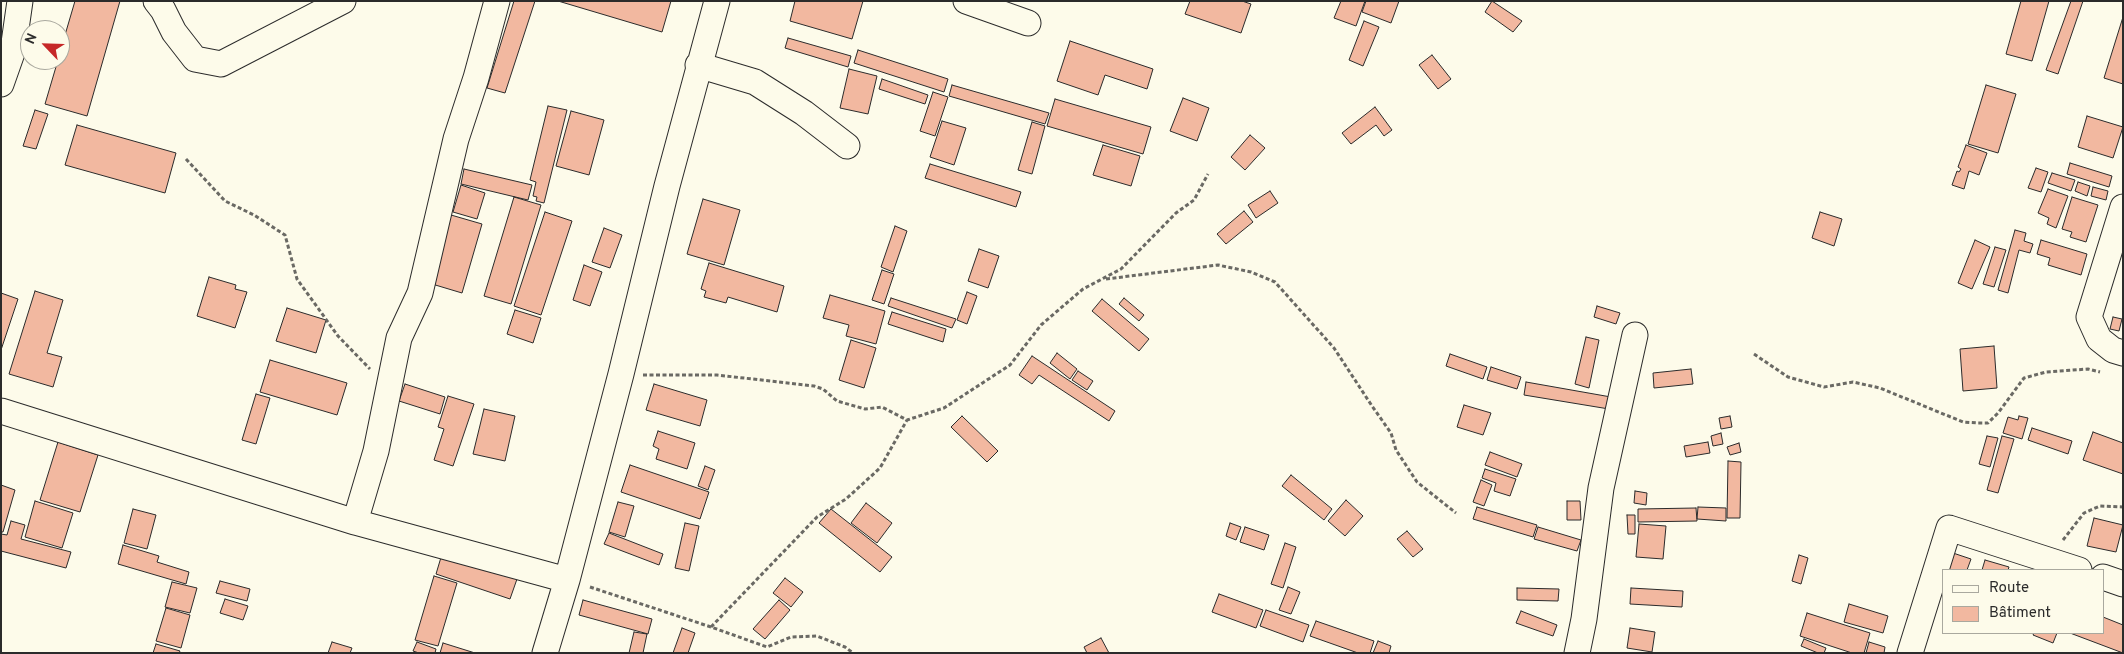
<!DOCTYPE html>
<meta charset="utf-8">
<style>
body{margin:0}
#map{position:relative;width:2124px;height:654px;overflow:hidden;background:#fdfbea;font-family:Overpass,sans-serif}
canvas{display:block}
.frame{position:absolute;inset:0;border:2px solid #2b2b2b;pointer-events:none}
.legend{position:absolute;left:1942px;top:569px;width:162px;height:65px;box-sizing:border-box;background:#fdfbea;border:1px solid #a9a89e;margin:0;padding:6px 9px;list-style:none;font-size:15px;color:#2b2b2b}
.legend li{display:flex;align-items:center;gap:10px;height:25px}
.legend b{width:25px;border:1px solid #a9a89e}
.north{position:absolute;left:20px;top:20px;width:50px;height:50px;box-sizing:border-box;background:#fdfbea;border:1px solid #a9a89e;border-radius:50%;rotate:294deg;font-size:14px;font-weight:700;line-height:20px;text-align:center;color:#2b2b2b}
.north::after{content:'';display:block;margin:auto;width:18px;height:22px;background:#c62828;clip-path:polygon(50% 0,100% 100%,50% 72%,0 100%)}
</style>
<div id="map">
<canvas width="2124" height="654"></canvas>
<div class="frame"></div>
<ul class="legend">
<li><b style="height:6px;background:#fdfbea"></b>Route</li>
<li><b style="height:14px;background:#f2b8a0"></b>Bâtiment</li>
</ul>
<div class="north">N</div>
</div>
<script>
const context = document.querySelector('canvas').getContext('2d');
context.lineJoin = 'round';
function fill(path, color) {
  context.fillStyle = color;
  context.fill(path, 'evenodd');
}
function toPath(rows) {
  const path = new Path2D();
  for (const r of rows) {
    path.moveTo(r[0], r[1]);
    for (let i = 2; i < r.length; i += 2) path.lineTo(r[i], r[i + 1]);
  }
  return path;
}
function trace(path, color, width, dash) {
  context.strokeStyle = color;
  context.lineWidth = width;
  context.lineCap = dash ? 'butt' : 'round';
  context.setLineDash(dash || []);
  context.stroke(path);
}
const building = toPath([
 [75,1,120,1,87,116,45,104,58,60,60,60,60,52,75,1],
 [514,1,535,1,505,93,487,88,514,1],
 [558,1,671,1,662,32,558,1],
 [795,1,863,1,852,39,790,21,795,1],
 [1190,1,1242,1,1251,4,1241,33,1185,14,1190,1],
 [1341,1,1365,1,1356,26,1334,18,1341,1],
 [1366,1,1399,1,1391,23,1362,12,1366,1],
 [1492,1,1522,21,1513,32,1485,12,1492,1],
 [2021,1,2049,1,2032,61,2006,54,2021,1],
 [2071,1,2083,1,2058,74,2046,70,2071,1],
 [2123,17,2123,84,2104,78,2123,17],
 [1364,21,1379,27,1363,66,1349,60,1364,21],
 [788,38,851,56,848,67,785,48,788,38],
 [1070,41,1153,69,1147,89,1105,75,1098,95,1057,81,1070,41],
 [858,50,948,79,944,92,854,63,858,50],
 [1432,55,1451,79,1438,89,1419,65,1432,55],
 [849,69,877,76,868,114,840,108,849,69],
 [882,79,928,95,925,104,879,89,882,79],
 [952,85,1049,113,1045,124,949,96,952,85],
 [1986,85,2016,94,1998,153,1968,144,1986,85],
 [933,92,948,97,935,136,920,131,933,92],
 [1183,98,1209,108,1197,141,1170,131,1183,98],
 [1055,99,1151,127,1143,154,1047,126,1055,99],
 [548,106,567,110,544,203,536,201,537,197,533,196,536,182,530,180,548,106],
 [1375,107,1392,130,1384,136,1376,125,1351,144,1342,133,1375,107],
 [35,110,48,114,36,149,23,146,35,110],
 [571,111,604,120,589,175,556,166,571,111],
 [2087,116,2123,127,2113,158,2078,147,2087,116],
 [942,121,966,128,954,165,930,157,942,121],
 [1032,122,1045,126,1032,174,1018,170,1032,122],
 [77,125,176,153,165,193,65,165,77,125],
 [1250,135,1265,148,1245,170,1231,157,1250,135],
 [1103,145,1140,156,1131,186,1093,175,1103,145],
 [1966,145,1987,153,1979,175,1969,171,1964,189,1952,185,1957,171,1959,172,1961,169,1958,167,1966,145],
 [2070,163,2112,176,2109,187,2067,174,2070,163],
 [930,164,1021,192,1016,207,925,178,930,164],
 [2036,168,2048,172,2041,192,2028,188,2036,168],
 [464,169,532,185,528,200,461,184,464,169],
 [2052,173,2075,180,2071,191,2048,183,2052,173],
 [2078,182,2090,186,2087,196,2075,191,2078,182],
 [461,185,485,193,477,219,453,212,461,185],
 [2093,187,2108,191,2106,200,2091,196,2093,187],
 [2048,189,2068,196,2056,228,2047,224,2049,218,2038,213,2048,189],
 [1270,191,1278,203,1256,218,1248,205,1270,191],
 [514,197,541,205,511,304,484,296,514,197],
 [2072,197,2098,205,2086,242,2070,237,2072,232,2062,229,2072,197],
 [703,199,740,210,724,265,687,254,703,199],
 [1244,211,1253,222,1226,244,1217,234,1244,211],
 [545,212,572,221,541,315,514,306,545,212],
 [1820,212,1842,219,1834,246,1812,238,1820,212],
 [451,215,482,224,462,293,432,284,451,215],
 [895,226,907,231,893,272,881,267,895,226],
 [604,228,622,235,610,268,592,262,604,228],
 [2015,230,2026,233,2024,241,2033,244,2030,253,2019,250,2008,293,1998,290,2015,230],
 [1975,240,1990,247,1972,289,1958,283,1975,240],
 [2041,240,2087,254,2081,275,2048,265,2050,258,2037,254,2041,240],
 [1995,247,2006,250,1994,287,1983,284,1995,247],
 [979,249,999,256,988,288,968,281,979,249],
 [709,263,784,286,777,312,728,297,726,303,704,297,706,291,701,289,709,263],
 [584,265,602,272,590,306,573,300,584,265],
 [882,270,894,274,884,304,872,300,882,270],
 [209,277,236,285,235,289,247,292,235,328,197,316,209,277],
 [35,291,63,300,47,353,62,357,53,387,9,374,35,291],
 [967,292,977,296,967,324,957,320,967,292],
 [1,293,18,299,1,350,1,293],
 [830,295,885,311,876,344,846,336,849,325,823,318,830,295],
 [891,298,956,319,952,328,888,306,891,298],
 [1124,298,1144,315,1139,321,1119,304,1124,298],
 [1102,299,1149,339,1139,351,1092,311,1102,299],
 [1597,306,1620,313,1616,324,1594,317,1597,306],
 [287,308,326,320,316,353,276,341,287,308],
 [515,310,541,318,533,343,507,334,515,310],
 [892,312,946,329,943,342,888,324,892,312],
 [2113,317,2122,319,2119,331,2110,329,2113,317],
 [1586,337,1599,340,1589,388,1575,384,1586,337],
 [851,340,876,348,864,388,839,380,851,340],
 [1994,346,1997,388,1963,391,1960,349,1994,346],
 [1057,353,1077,369,1070,379,1050,363,1057,353],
 [1450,354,1487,367,1483,379,1446,366,1450,354],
 [1032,356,1115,411,1109,421,1039,375,1032,384,1019,375,1032,356],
 [270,360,347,383,337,415,260,392,270,360],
 [1491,367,1521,377,1517,389,1487,380,1491,367],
 [1691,369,1693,384,1654,388,1653,373,1691,369],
 [1078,371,1093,381,1087,390,1072,380,1078,371],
 [1526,382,1611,397,1609,409,1524,395,1526,382],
 [405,384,445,397,440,414,399,401,405,384],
 [654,384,707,400,700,426,646,410,654,384],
 [256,394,270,398,256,444,242,440,256,394],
 [448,396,474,404,453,466,434,460,444,429,438,427,448,396],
 [1464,405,1491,413,1483,435,1457,427,1464,405],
 [484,409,515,416,505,461,473,454,484,409],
 [962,416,998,451,987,462,951,427,962,416],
 [1730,416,1732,427,1721,429,1719,418,1730,416],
 [2019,416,2028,418,2022,439,2003,433,2008,417,2018,420,2019,416],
 [2032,428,2072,441,2068,454,2028,440,2032,428],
 [658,431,695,443,687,469,656,459,659,449,653,446,658,431],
 [2093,432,2123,443,2123,474,2083,460,2093,432],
 [1721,433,1723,444,1713,446,1711,436,1721,433],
 [1987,436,1998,438,1990,467,1979,464,1987,436],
 [2002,436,2014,439,1998,493,1987,490,2002,436],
 [58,442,98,455,80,512,40,500,58,442],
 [1708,442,1710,453,1686,457,1684,446,1708,442],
 [1739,443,1741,452,1730,455,1727,447,1739,443],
 [1490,452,1522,464,1517,477,1485,465,1490,452],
 [1728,461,1741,462,1740,518,1727,518,1728,461],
 [630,465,709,492,700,519,621,492,630,465],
 [705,466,715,470,708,490,698,486,705,466],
 [1485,469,1516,479,1510,496,1494,491,1496,483,1482,478,1485,469],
 [1291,475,1332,509,1324,520,1282,486,1291,475],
 [1481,480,1492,485,1484,506,1473,502,1481,480],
 [1,485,15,490,3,532,1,532,1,485],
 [1635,491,1647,493,1646,505,1634,503,1635,491],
 [1346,500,1363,516,1345,536,1328,521,1346,500],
 [35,501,73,513,62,548,25,537,35,501],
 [1567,501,1580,501,1581,520,1567,520,1567,501],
 [618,502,634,506,625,537,609,532,618,502],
 [866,503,892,523,877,543,851,523,866,503],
 [1477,507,1537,525,1533,537,1473,519,1477,507],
 [1698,507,1726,508,1726,521,1697,519,1698,507],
 [1696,508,1697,521,1638,522,1638,509,1696,508],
 [133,509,156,515,147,549,124,543,133,509],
 [831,509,892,557,880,572,819,523,831,509],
 [1627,515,1635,515,1635,534,1628,534,1627,515],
 [2094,518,2123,525,2116,552,2087,546,2094,518],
 [11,521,25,525,21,539,71,552,66,568,1,551,1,534,7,535,11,521],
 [685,523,699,526,689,571,675,568,685,523],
 [1230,523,1241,527,1236,540,1226,536,1230,523],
 [1639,524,1666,526,1663,559,1636,557,1639,524],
 [1245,527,1269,535,1264,550,1240,542,1245,527],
 [1538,527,1581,540,1577,551,1534,539,1538,527],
 [1407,531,1423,549,1413,557,1397,539,1407,531],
 [609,533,663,554,659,565,604,544,609,533],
 [1285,543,1296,547,1283,588,1271,584,1285,543],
 [123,545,159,556,157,562,189,572,186,584,118,564,123,545],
 [1950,552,1971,559,1967,570,1944,570,1950,552],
 [442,554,517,579,510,599,436,574,442,554],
 [1799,555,1808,558,1801,584,1792,581,1799,555],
 [1985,560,2009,567,2008,570,1982,570,1985,560],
 [434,576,457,583,438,646,415,640,434,576],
 [785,578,803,592,791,607,773,593,785,578],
 [220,581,250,589,247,601,216,593,220,581],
 [172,582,197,588,190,613,165,607,172,582],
 [1288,587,1300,592,1291,614,1279,610,1288,587],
 [1517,588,1559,589,1558,601,1517,600,1517,588],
 [1631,588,1683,591,1682,607,1630,604,1631,588],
 [1219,594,1263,610,1256,628,1212,612,1219,594],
 [225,599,248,606,243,620,220,613,225,599],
 [583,600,652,619,648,634,579,615,583,600],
 [779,600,790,610,765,639,753,629,779,600],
 [1849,604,1888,616,1883,633,1844,622,1849,604],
 [166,608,190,615,181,648,156,641,166,608],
 [1266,610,1309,625,1303,642,1260,626,1266,610],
 [1521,611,1557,625,1553,636,1516,623,1521,611],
 [1807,613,1870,633,1864,653,1852,653,1800,636,1807,613],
 [2103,617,2123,625,2123,653,2070,633,2103,633,2103,617],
 [1316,621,1374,641,1370,653,1358,653,1310,636,1316,621],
 [682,628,695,633,688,653,673,653,682,628],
 [1630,628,1655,632,1652,652,1627,648,1630,628],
 [634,632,647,634,643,653,629,653,634,632],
 [2034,633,2057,633,2053,643,2033,635,2034,633],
 [1101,638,1109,653,1087,653,1084,647,1101,638],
 [1804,639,1826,648,1824,653,1818,653,1801,646,1804,639],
 [1378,641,1391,646,1389,653,1373,653,1378,641],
 [332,642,352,648,350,653,328,653,332,642],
 [417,642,436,649,435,653,419,653,413,651,417,642],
 [1869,642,1885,647,1884,653,1866,653,1869,642],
 [443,643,475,653,440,653,443,643],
 [156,644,180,651,179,653,153,653,156,644]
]);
fill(building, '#f2b8a0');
trace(building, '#2b2b2b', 1);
const minor = toPath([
 [156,1,163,10,174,32,195,59,221,64,343,1],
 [966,1,1028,23],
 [698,65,755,82,804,113,847,146],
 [1,84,13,50,20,1],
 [2123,207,2089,317,2099,339,2113,350,2123,353],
 [1,411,355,522,567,580],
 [355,522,376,451,399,338,420,293,456,139,476,78,497,1],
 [2103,577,2123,584],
 [545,653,567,580,621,374,667,186,717,1],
 [1577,653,1584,619,1601,488,1635,335],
 [1910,653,1949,528,2079,570]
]);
trace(minor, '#2b2b2b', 27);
trace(toPath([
 [186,159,225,201,254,215,285,235,297,279,338,336,370,369],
 [1106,279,1218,265,1251,272,1275,282,1334,348,1372,406,1391,433,1396,450,1417,482,1456,513],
 [1754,354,1788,377,1824,387,1853,382,1880,388,1963,422,1978,423,1988,423,1998,413,2024,378,2046,372,2088,369,2100,372],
 [643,375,717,375,814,386,823,389,837,401,865,409,882,407,907,420,944,408,1010,365,1041,325,1083,289,1121,269,1176,213,1194,200,1208,174],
 [2063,540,2084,513,2100,506,2123,507],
 [590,587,711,627,767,647,791,637,817,636,845,647,853,653],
 [711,627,817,517,846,499,880,468,907,420]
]), '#6a6964', 3, [4, 2.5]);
trace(minor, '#fdfbea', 25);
</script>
